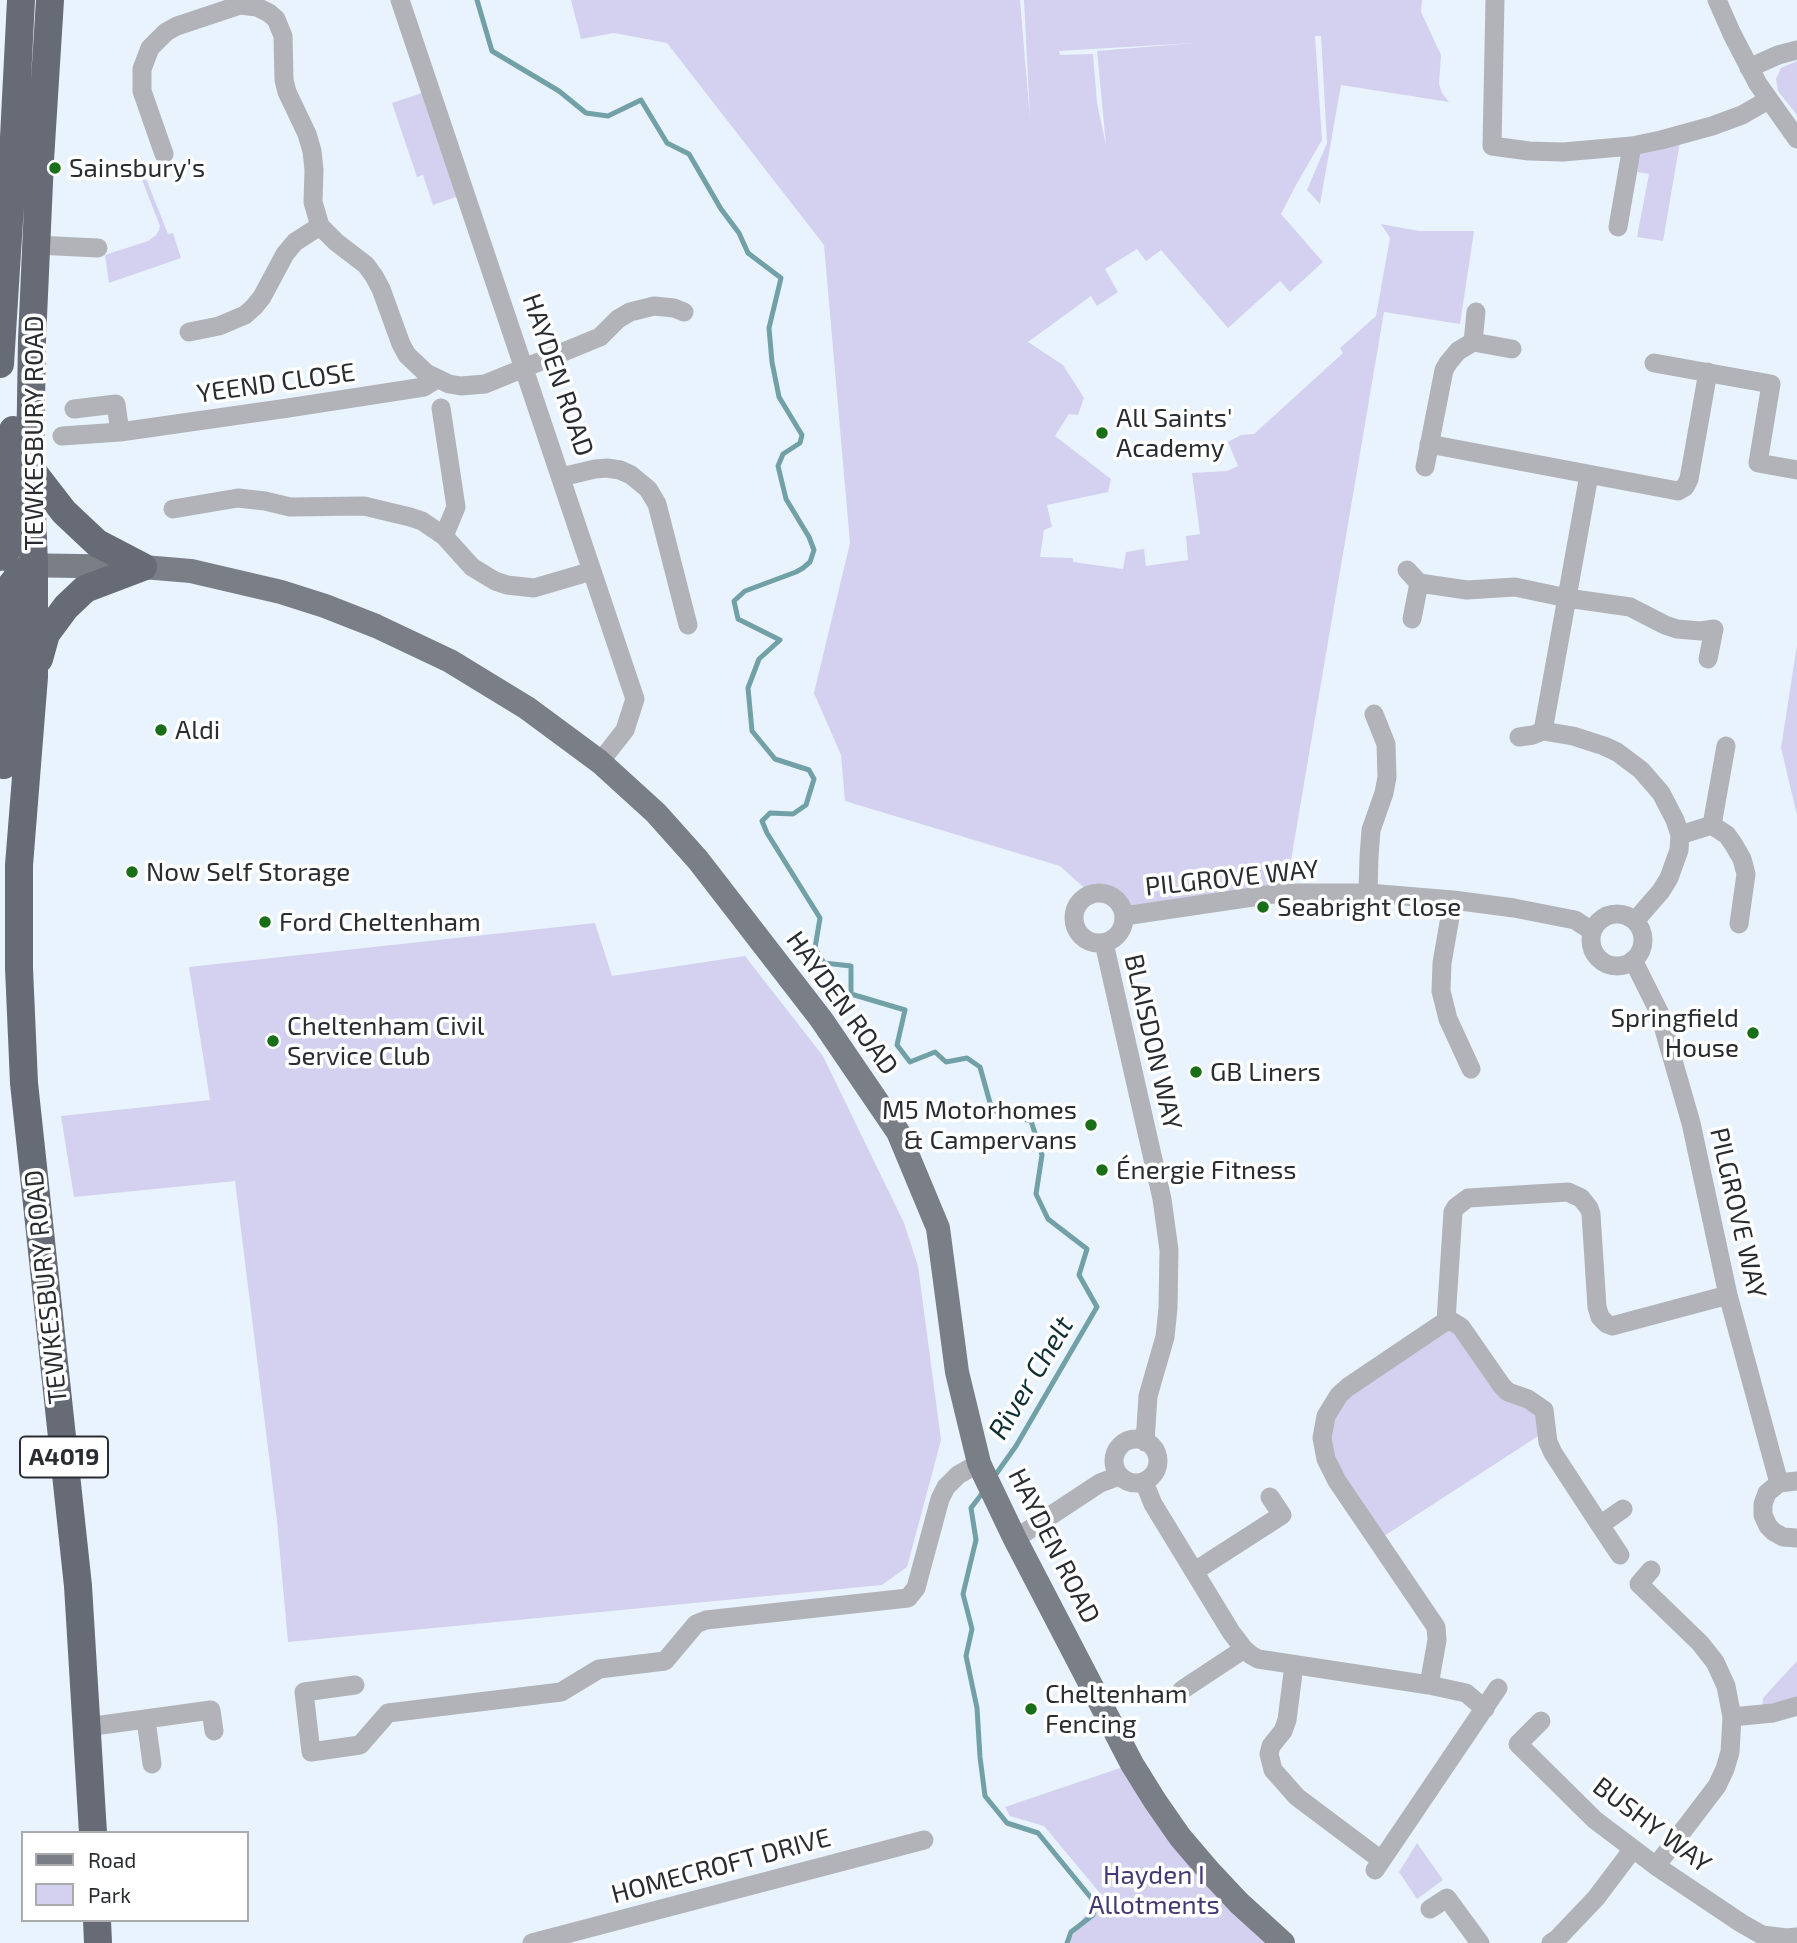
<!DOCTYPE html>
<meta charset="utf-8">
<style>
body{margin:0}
#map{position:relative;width:1797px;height:1943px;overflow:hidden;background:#e9f3fd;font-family:"Exo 2",sans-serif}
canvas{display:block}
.legend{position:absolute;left:21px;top:1831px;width:228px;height:91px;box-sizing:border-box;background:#fff;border:2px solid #a9abad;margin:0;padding:9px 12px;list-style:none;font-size:21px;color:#292d31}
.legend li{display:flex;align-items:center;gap:14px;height:35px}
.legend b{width:35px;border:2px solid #a9abad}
</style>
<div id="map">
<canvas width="1797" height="1943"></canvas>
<ul class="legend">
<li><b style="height:9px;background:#7a7e87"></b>Road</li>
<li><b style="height:19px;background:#d4d1f0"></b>Park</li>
</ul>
</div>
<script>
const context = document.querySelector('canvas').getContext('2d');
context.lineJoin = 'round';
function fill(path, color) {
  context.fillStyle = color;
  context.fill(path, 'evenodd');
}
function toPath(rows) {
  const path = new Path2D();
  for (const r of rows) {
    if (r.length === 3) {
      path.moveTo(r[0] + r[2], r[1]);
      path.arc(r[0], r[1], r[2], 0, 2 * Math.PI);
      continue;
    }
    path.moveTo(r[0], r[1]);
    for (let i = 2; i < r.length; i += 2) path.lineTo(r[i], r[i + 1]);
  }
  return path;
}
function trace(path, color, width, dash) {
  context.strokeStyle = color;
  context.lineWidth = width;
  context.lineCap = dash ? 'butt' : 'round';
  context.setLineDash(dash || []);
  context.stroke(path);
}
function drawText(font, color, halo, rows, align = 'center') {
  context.font = font + ' "Exo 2",sans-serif';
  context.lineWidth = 7;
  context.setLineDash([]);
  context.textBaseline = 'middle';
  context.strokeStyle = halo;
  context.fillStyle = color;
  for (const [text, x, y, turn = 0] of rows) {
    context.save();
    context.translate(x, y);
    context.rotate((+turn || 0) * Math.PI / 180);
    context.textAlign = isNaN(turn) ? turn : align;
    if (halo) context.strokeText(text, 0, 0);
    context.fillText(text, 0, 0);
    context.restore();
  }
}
fill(toPath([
 [571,0,1020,0,1030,119,1024,0,1422,0,1421,12,1441,55,1439,84,1442,93,1449,102,1341,85,1320,204,1307,190,1327,143,1321,36,1315,36,1322,140,1296,185,1281,214,1323,262,1290,292,1280,281,1228,328,1161,250,1146,261,1137,249,1105,269,1118,292,1097,306,1091,296,1028,342,1063,365,1084,398,1078,415,1069,414,1055,436,1111,479,1108,492,1047,505,1052,527,1044,530,1040,557,1073,558,1073,562,1123,569,1126,552,1144,549,1146,566,1188,560,1186,536,1200,534,1192,473,1227,471,1238,466,1228,442,1241,435,1254,434,1343,353,1340,348,1376,316,1390,238,1381,224,1419,231,1474,231,1460,324,1384,312,1289,872,1299,893,1124,916,1121,907,1115,898,1104,893,1091,894,1060,866,845,801,841,755,814,693,850,543,824,245,667,43,614,33,581,39],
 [1194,43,1097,51,1106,145,1097,103,1093,54,1060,55,1059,51],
 [1797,61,1797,115,1778,91,1776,79,1781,68],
 [431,90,465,194,433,205,423,175,417,177,392,103],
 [1681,136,1663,241,1637,237,1649,174,1637,172,1642,144],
 [143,171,168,234,173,233,181,258,109,283,105,255,148,241,156,235,159,230,160,226,139,172],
 [1797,645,1797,815,1781,748],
 [595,923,612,976,745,956,823,1056,904,1223,918,1266,941,1440,907,1567,882,1585,288,1642,277,1521,235,1181,74,1197,61,1116,210,1100,189,967],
 [1446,1321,1495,1374,1528,1399,1546,1431,1378,1540,1337,1481,1326,1416],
 [1797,1661,1797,1706,1762,1715,1763,1698],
 [1132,1764,1283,1943,1068,1943,1099,1892,1044,1826,1010,1816,1005,1807],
 [1417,1843,1443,1880,1417,1899,1399,1872]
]), '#d4d1f0');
trace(toPath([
 [477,0,492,51,559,91,586,113,608,116,641,100,667,143,689,154,721,209,739,233,748,253,781,278,769,328,772,362,779,397,802,435,800,443,783,454,778,466,786,499,809,537,814,550,810,562,803,568,796,572,745,591,734,601,738,619,780,640,759,659,748,688,752,731,775,759,809,770,814,779,806,805,793,814,770,813,762,821,767,833,820,918,815,948,824,963,851,966,851,994,905,1010,897,1045,910,1062,935,1052,946,1062,967,1058,980,1067,992,1110,1031,1121,1042,1155,1036,1194,1048,1219,1087,1249,1079,1275,1097,1307,1016,1446,994,1477],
 [984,1491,971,1508,976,1540,963,1594,972,1629,966,1656,977,1708,980,1757,985,1796,1007,1823,1038,1833,1092,1899,1093,1915,1071,1932,1067,1943]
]), '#72a0a7', 5);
trace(toPath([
 [400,0,635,699,625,730,600,762],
 [1495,0,1492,146,1529,151,1563,152,1632,146,1661,140,1712,126,1742,115,1768,100],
 [1717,0,1732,34,1758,84,1797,139],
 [1749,68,1778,55,1797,50],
 [164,154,142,91,142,69,150,48,166,32,177,26,240,5,257,7,269,13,276,19,283,36,284,80,287,92,307,134,312,151,314,170,313,202,320,226,336,242,366,265,374,276,381,289,401,344,407,355,426,373,449,384,461,386,485,384,600,337,618,319,630,312,654,306,674,308,684,312],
 [1618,227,1632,146],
 [36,245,98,248],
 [189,332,219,326,245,315,254,307,262,297,285,254,295,242,320,226],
 [1473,342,1476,312],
 [1654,363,1771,384,1758,463,1797,470],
 [441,408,456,507,444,536],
 [74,409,116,404,120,432],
 [62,436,120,432,288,408,424,387,437,379],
 [1429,444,1678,491,1685,487,1689,479,1708,372],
 [1425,467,1444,370,1448,363,1458,351,1473,342,1512,349],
 [561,477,595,469,607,468,620,470,631,475,648,489,657,504,688,625],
 [173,509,238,498,265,501,290,507,364,506,410,517,422,521,444,536,472,567,495,581,507,585,534,588,592,571],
 [1407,570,1419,583],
 [1412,619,1419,583,1467,590,1515,587,1567,598,1630,607,1665,625,1677,629,1701,631,1714,629,1708,659],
 [1543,731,1589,475],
 [1519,737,1533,735,1543,731,1573,736,1604,746,1617,752,1641,770,1661,793,1675,820,1680,835,1679,850,1669,878,1661,891,1635,921],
 [1712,825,1726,746],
 [1680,835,1712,825,1727,835,1734,845,1742,859,1746,874,1739,924],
 [1368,893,1369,857,1371,830,1384,793,1387,777,1386,744,1374,714],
 [1099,918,25],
 [1453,900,1442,963,1441,991,1448,1019,1471,1069],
 [1617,940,26],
 [1124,916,1280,893,1368,893,1453,900,1514,908,1575,920,1592,931],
 [1104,943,1162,1199,1169,1250,1168,1308,1165,1337,1148,1396,1145,1442],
 [1633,960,1659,1012,1691,1123,1728,1295,1779,1483],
 [1136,1461,22],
 [1797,1481,1779,1483,1767,1493,1763,1504,1763,1515,1768,1526,1774,1532,1783,1537,1797,1538],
 [1144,1482,1153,1504,1231,1632,1244,1649,1251,1655,1258,1659,1429,1685,1466,1693,1485,1709],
 [1600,1525,1553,1453,1548,1442,1544,1410,1528,1399,1508,1392,1502,1386,1461,1327,1453,1322,1446,1321,1453,1212,1456,1207,1468,1198,1568,1192,1581,1198,1589,1208,1591,1214,1597,1307,1600,1317,1607,1324,1612,1326,1728,1295],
 [1015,1539,1100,1483,1119,1476],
 [1620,1555,1600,1525,1623,1509],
 [1651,1570,1639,1584,1700,1643,1715,1662,1726,1686,1732,1717,1730,1752,1725,1769,1717,1786,1656,1866],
 [1195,1571,1282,1515,1270,1497],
 [1294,1665,1287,1720,1283,1731,1271,1746,1269,1754,1273,1770,1297,1797,1381,1860],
 [355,1685,304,1692,311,1752,360,1745,388,1713,561,1692,599,1669,665,1661,696,1624,706,1620,908,1598,916,1588,940,1499,946,1487,958,1475,979,1463],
 [1429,1685,1437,1640,1436,1627,1337,1481,1326,1459,1322,1438,1326,1416,1339,1395,1348,1387,1446,1321],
 [1182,1690,1244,1649],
 [1732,1717,1773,1713,1797,1706],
 [146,1720,152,1764],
 [1541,1721,1518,1744,1595,1820,1656,1866,1741,1923,1762,1935,1787,1938,1797,1937],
 [87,1727,211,1710,214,1731],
 [1375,1870,1498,1688],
 [1430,1909,1447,1898,1480,1943],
 [532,1943,924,1840],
 [1551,1943,1557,1939,1596,1898,1633,1849]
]), '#b1b3b8', 19);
trace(toPath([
 [14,565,143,567,191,571,281,592,325,606,376,626,450,661,527,708,600,762,656,813,698,860,821,1019,898,1132,938,1228,957,1372,979,1463,983,1472,1015,1539,1132,1764,1155,1801,1180,1837,1209,1871,1239,1903,1283,1943]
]), '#7a7e87', 24);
trace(toPath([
 [50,0,40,160,32,340,30,463,34,564,34,677,19,865,19,968,24,1083,78,1586,93,1833],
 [0,364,13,157,21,0],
 [30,468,64,512,97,543,143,567],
 [0,557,4,554,8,545,13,430],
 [39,659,46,634,66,607,85,589,143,567],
 [4,765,11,756,13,745,10,590,12,584,18,577,34,564],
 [97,1920,98,1943]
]), '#676b76', 28);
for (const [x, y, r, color] of [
 [55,168,7,"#196e18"],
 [1102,433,7,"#196e18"],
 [161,730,7,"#196e18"],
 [132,872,7,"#196e18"],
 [1263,907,7,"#196e18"],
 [265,922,7,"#196e18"],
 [1753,1033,7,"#196e18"],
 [273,1041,7,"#196e18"],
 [1196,1072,7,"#196e18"],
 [1091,1125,7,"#196e18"],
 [1102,1170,7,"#196e18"],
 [1031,1709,7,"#196e18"]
]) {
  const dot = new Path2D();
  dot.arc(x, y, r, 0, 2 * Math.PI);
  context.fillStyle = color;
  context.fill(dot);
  trace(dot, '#fff', 2.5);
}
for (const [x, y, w] of [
 [64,1457,88]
]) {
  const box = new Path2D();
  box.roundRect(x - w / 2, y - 20.5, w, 41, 5);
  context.fillStyle = '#fff';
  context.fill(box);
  trace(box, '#292d31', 2);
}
drawText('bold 24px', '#292d31', null, [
 ["A4019",64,1457]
]);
drawText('26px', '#292d31', '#fff', [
 ["Sainsbury's",69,168],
 ["All Saints'",1116,418],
 ["Academy",1116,448],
 ["Aldi",175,730],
 ["Now Self Storage",146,872],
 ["Seabright Close",1277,907],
 ["Ford Cheltenham",279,922],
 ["Springfield",1739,1018,"right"],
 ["House",1739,1048,"right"],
 ["Cheltenham Civil",287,1026],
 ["Service Club",287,1056],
 ["GB Liners",1210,1072],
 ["M5 Motorhomes",1077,1110,"right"],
 ["& Campervans",1077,1140,"right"],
 ["Énergie Fitness",1116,1170],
 ["Cheltenham",1045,1694],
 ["Fencing",1045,1724]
], 'left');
drawText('26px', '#292d31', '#fff', [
 ["HAYDEN ROAD",558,375,71],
 ["YEEND CLOSE",276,383,-8],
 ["TEWKESBURY ROAD",34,433,-90],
 ["PILGROVE WAY",1232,878,-6],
 ["HAYDEN ROAD",842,1003,54],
 ["BLAISDON WAY",1153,1042,77],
 ["PILGROVE WAY",1738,1213,77],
 ["TEWKESBURY ROAD",46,1287,-96],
 ["HAYDEN ROAD",1054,1546,63],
 ["BUSHY WAY",1652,1825,37],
 ["HOMECROFT DRIVE",721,1866,-15]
]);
drawText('26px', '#443973', '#fff', [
 ["Hayden I",1154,1875],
 ["Allotments",1154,1905]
]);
drawText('italic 28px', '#0e2f33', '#fff', [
 ["River Chelt",1031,1378,-59]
]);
</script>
